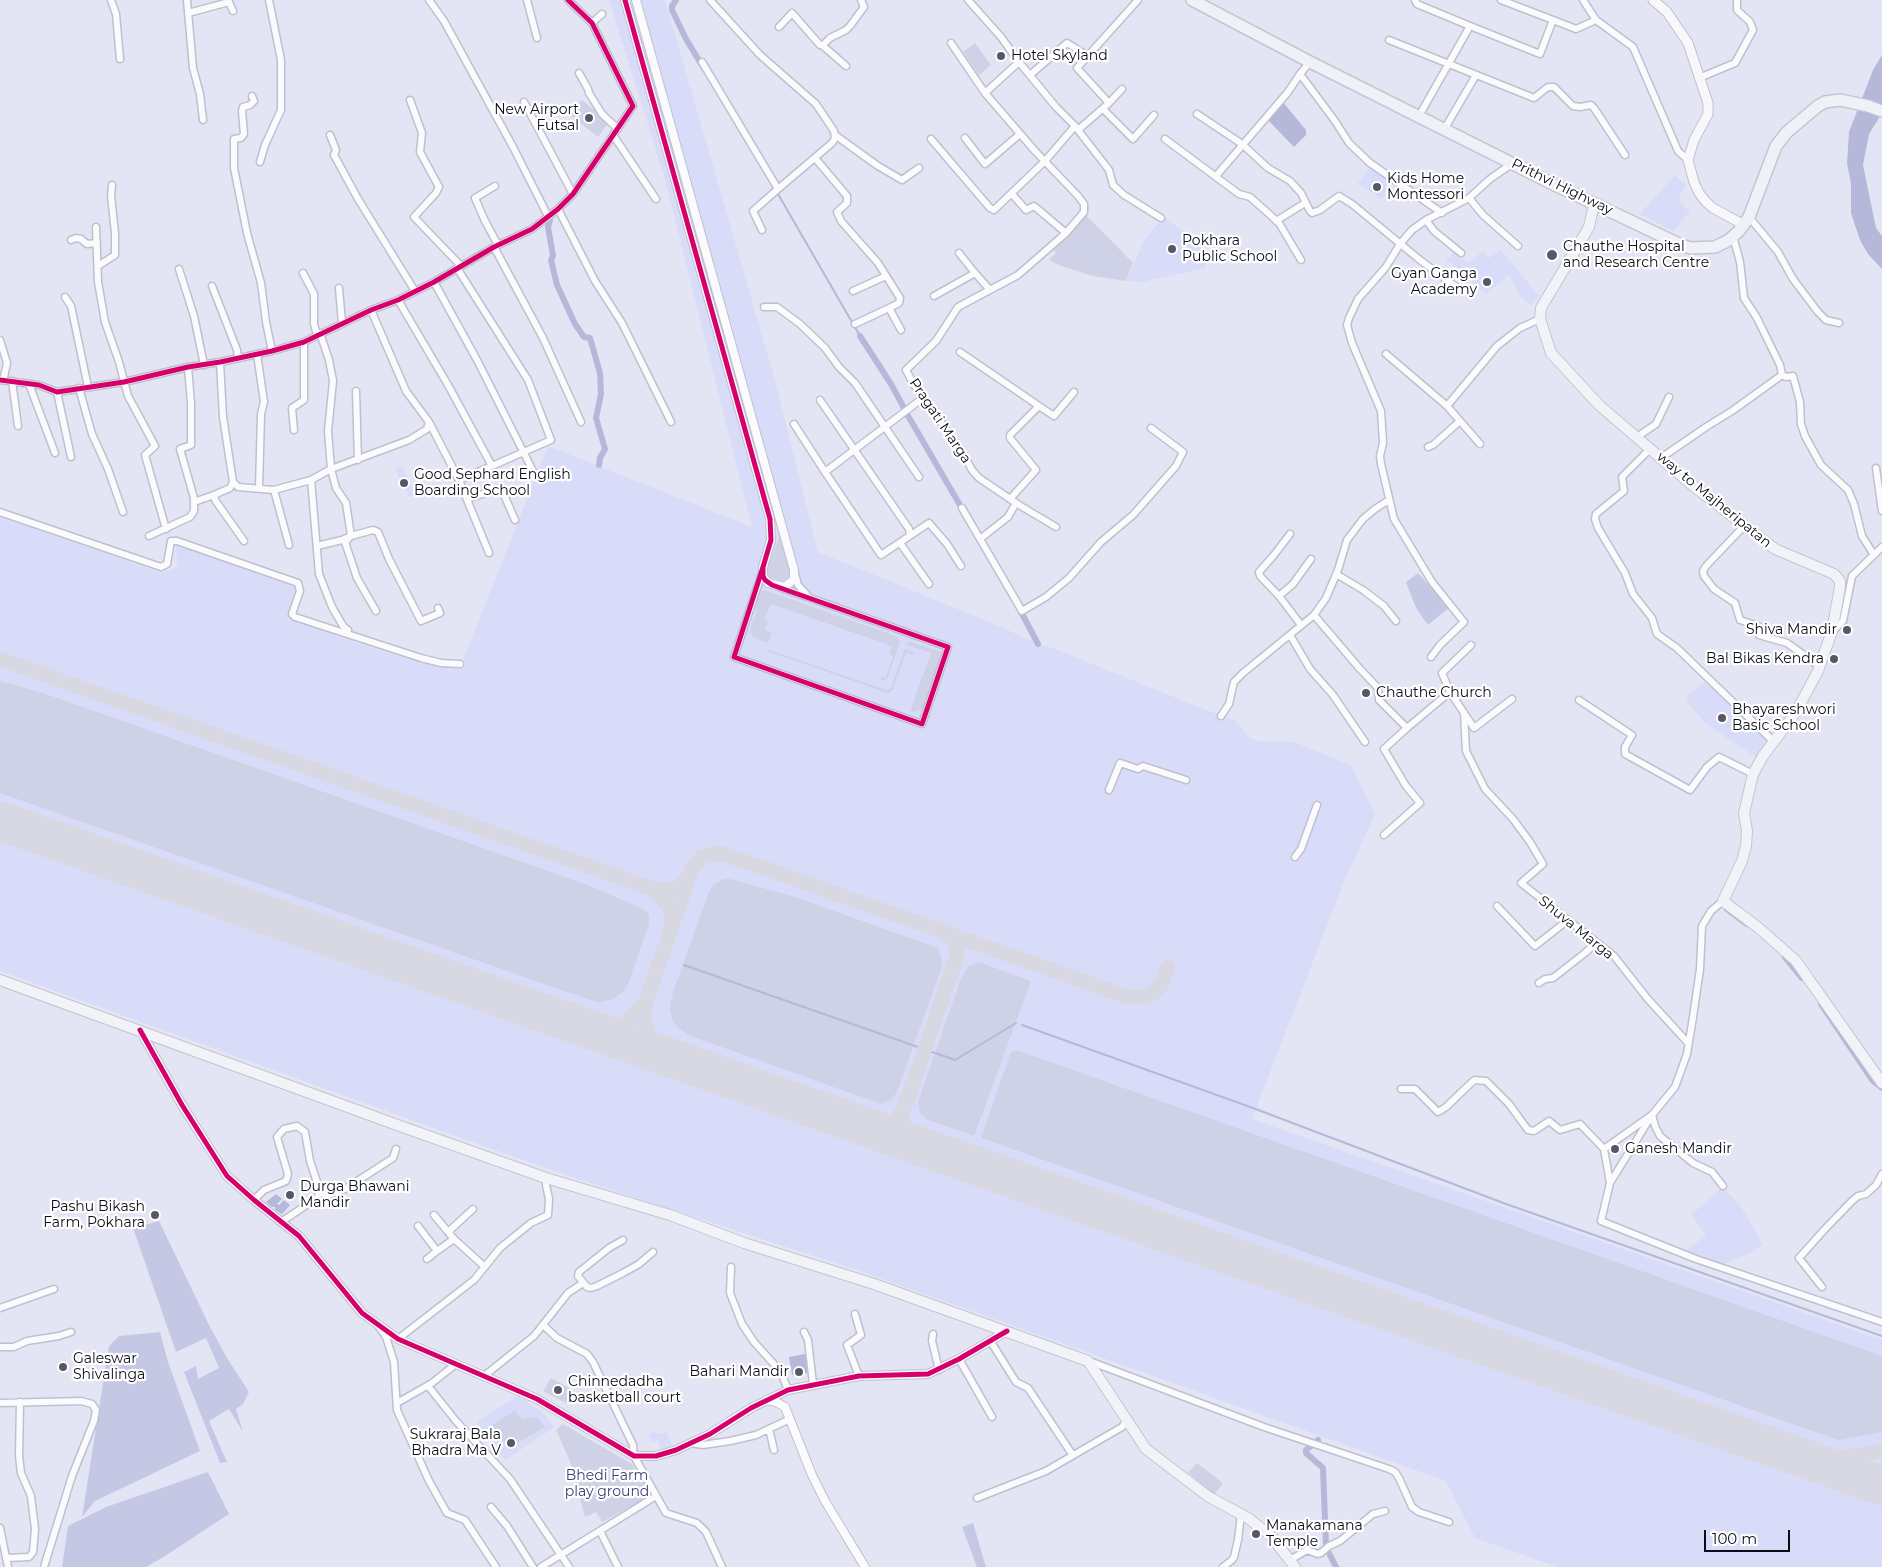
<!DOCTYPE html>
<style>
body{margin:0}
#map{position:relative;width:1882px;height:1567px;overflow:hidden;background:#e3e5f4;font-family:Montserrat,sans-serif}
canvas{display:block}
.scale{position:absolute;left:1704px;top:1530px;width:86px;height:22px;box-sizing:border-box;border:2px solid #0c0c17;border-top:0;padding-left:6px;font-size:15px;line-height:18px;white-space:nowrap;color:#0c0c17;-webkit-text-stroke:4px #fff;paint-order:stroke}
</style>
<div id="map">
<canvas width="1882" height="1567"></canvas>
<div class="scale">100 m</div>
</div>
<script>
const context = document.querySelector('canvas').getContext('2d');
context.lineJoin = 'round';
function fill(path, color) {
  context.fillStyle = color;
  context.fill(path, 'evenodd');
}
function toPath(rows) {
  const path = new Path2D();
  for (const r of rows) {
    path.moveTo(r[0], r[1]);
    for (let i = 2; i < r.length; i += 2) path.lineTo(r[i], r[i + 1]);
  }
  return path;
}
function trace(path, color, width, dash) {
  context.strokeStyle = color;
  context.lineWidth = width;
  context.lineCap = dash ? 'butt' : 'round';
  context.setLineDash(dash || []);
  context.stroke(path);
}
function drawText(font, color, halo, rows, align = 'center') {
  context.font = font + ' Montserrat,sans-serif';
  context.lineWidth = 4.5;
  context.setLineDash([]);
  context.textBaseline = 'middle';
  context.strokeStyle = halo;
  context.fillStyle = color;
  for (const [text, x, y, turn = 0] of rows) {
    context.save();
    context.translate(x, y);
    context.rotate((+turn || 0) * Math.PI / 180);
    context.textAlign = isNaN(turn) ? turn : align;
    if (halo) context.strokeText(text, 0, 0);
    context.fillText(text, 0, 0);
    context.restore();
  }
}
fill(toPath([
 [609,0,665,0,775,380,818,552,997,625,1038,644,1055,649,1224,717,1235,720,1251,739,1261,741,1294,742,1351,765,1375,814,1345,879,1252,1119,1882,1340,1882,1567,1558,1567,1475,1538,1446,1481,869,1274,578,1179,467,1140,0,971,0,516,162,573,177,567,176,544,297,588,288,613,289,617,350,641,402,657,453,669,459,668,461,665,548,446,752,527,664,176],
 [1371,166,1393,182,1381,199,1358,183],
 [1675,175,1686,186,1680,194,1679,201,1690,212,1673,231,1640,214],
 [1164,217,1189,235,1200,248,1207,250,1205,268,1143,282,1127,281,1144,240],
 [1501,250,1539,296,1531,305,1520,296,1509,275,1486,294,1452,263,1450,264,1446,261,1454,251,1468,263,1483,251,1488,258],
 [402,466,415,495,409,497,405,488,401,489,398,482,400,480,395,469],
 [1705,682,1770,742,1757,758,1706,724,1687,702,1688,694],
 [1722,1187,1740,1205,1763,1244,1754,1251,1719,1266,1683,1253,1706,1235,1691,1215],
 [518,1396,541,1411,555,1427,505,1460,476,1422],
 [657,1431,658,1434,667,1432,672,1446,661,1449,658,1440,652,1442,649,1434]
]), '#d9dcf9');
fill(toPath([
 [975,43,991,65,979,75,963,52],
 [582,100,609,122,598,137,569,114],
 [1085,214,1133,263,1126,281,1093,276,1064,267,1049,260,1056,253,1053,249,1068,237],
 [780,536,791,572,787,579,781,581,770,577,767,569],
 [764,590,896,636,900,641,899,645,887,679,880,681,882,677,886,677,893,656,890,654,892,646,771,604,764,620,768,621,765,630,772,633,769,641,765,642,753,637,750,629,756,614,757,598,760,591],
 [909,641,941,652,942,657,925,705,922,709,914,712,910,711,931,653,907,645],
 [767,649,886,690,891,688,905,649,914,652,913,655,906,653,892,691,888,693,767,651],
 [0,681,43,693,585,884,643,909,649,915,649,924,628,984,623,992,613,999,600,1002,590,1000,0,793],
 [724,879,730,879,792,896,938,948,939,950,942,960,941,969,897,1092,892,1099,881,1104,688,1035,677,1026,673,1021,670,1009,673,992,709,892,714,884],
 [979,962,1031,981,974,1136,926,1119,920,1113,918,1102,962,976,969,966],
 [1013,1051,1019,1051,1882,1356,1882,1432,1838,1440,981,1138,1011,1052],
 [551,1378,573,1390,566,1403,543,1391],
 [516,1410,517,1414,523,1419,537,1417,545,1427,508,1448,492,1425],
 [563,1424,632,1464,648,1490,647,1494,639,1502,602,1522,596,1512,585,1517,570,1461,556,1430],
 [1197,1463,1223,1483,1214,1495,1188,1472]
]), '#cfd1e6');
fill(toPath([
 [1418,573,1449,608,1428,625,1416,608,1406,582],
 [159,1221,210,1327,227,1358,249,1392,243,1404,236,1409,243,1432,229,1409,209,1421,227,1462,220,1463,184,1372,196,1366,198,1379,219,1368,206,1338,176,1352,133,1228],
 [160,1332,168,1362,200,1451,95,1501,82,1517,109,1346,119,1336],
 [208,1472,229,1514,165,1556,146,1567,62,1567,68,1526,106,1507],
 [973,1523,986,1567,977,1567,962,1527]
]), '#c5c8e5');
fill(toPath([
 [1882,55,1882,113,1869,134,1863,165,1876,228,1882,236,1882,269,1868,254,1860,240,1851,213,1851,184,1847,163,1849,132,1873,70],
 [1282,101,1306,130,1306,135,1294,147,1266,118],
 [276,1194,282,1199,277,1204,279,1205,284,1200,290,1205,282,1214,275,1210,275,1207,272,1207,266,1202],
 [805,1354,808,1373,792,1375,789,1357]
]), '#b5b8d9');
trace(toPath([
 [778,194,860,336],
 [684,965,955,1060,1016,1023],
 [1022,1025,1253,1108,1506,1204,1882,1336]
]), '#b5b8d9', 2);
trace(toPath([
 [676,0,672,6,672,10,686,39,703,67],
 [549,213,548,215,550,220,548,227,553,256,551,260,557,285,575,324,584,337,590,338,600,373,601,394,596,418,605,449,600,458,599,465],
 [860,336,891,384,904,408],
 [907,414,964,512],
 [1019,608,1038,644],
 [1727,909,1747,924],
 [1785,957,1802,978],
 [1821,1004,1873,1081,1882,1088],
 [1318,1440,1306,1450,1306,1453,1323,1468,1326,1545],
 [1329,1553,1336,1567]
]), '#b5b8d9', 6);
trace(toPath([
 [0,659,653,889],
 [671,923,671,913,667,904,653,889,666,891,674,889,682,885,688,878],
 [585,1028,602,1030,618,1027,633,1017,645,1002],
 [673,1059,658,1048,650,1037,645,1023,644,1007,692,868,702,857,712,854,721,853,738,859,1128,997,1144,997,1154,993,1161,985,1168,967],
 [865,1126,879,1128,887,1127,897,1120,902,1112],
 [921,1146,912,1141,905,1134,902,1125,901,1116,957,957,955,943,946,933],
 [1801,1457,1815,1461,1826,1461,1882,1451],
 [1872,1483,1882,1489]
]), '#d8d8e2', 15);
trace(toPath([
 [0,821,1882,1486]
]), '#d8d8e2', 39);
const minor = toPath([
 [111,0,116,14,120,59],
 [187,0,193,68,200,94,203,120],
 [429,0,444,21,513,147,548,216],
 [527,0,537,38],
 [968,0,1001,37,1019,62,1056,107,1075,126],
 [1415,0,1417,4,1470,26,1419,116],
 [1583,0,1596,20],
 [188,13,229,2,233,11],
 [1553,20,1576,29,1596,20,1633,47,1678,151,1688,160],
 [592,23,602,14],
 [1470,26,1540,54,1553,20,1501,0],
 [779,27,792,13,820,45,823,45,830,38,846,30,850,26,864,7,861,0],
 [1389,40,1534,98,1548,87,1554,87,1573,106,1580,107,1591,105,1594,108,1625,155],
 [951,43,985,93,1035,151,1078,196,1084,204,1084,212,1066,233,1018,275,958,307,936,341,906,370,914,385,961,450,972,470,979,478,1019,505,1056,527],
 [822,45,846,66],
 [702,62,778,189,832,143,835,138,834,131,816,104,760,55,710,0],
 [579,73,588,89,589,93,602,114,618,129],
 [1300,74,1335,121,1349,143,1370,163,1442,213],
 [1030,75,1067,43,1088,56],
 [1699,78,1735,63,1753,30,1750,22,1737,10,1737,0],
 [985,93,1019,62],
 [252,96,254,101,250,105,243,107,242,111,244,134,241,138,234,139,234,168,247,233,261,283,266,322,272,351],
 [410,100,422,133,420,152,439,187,436,193,414,217,461,266],
 [524,102,573,194],
 [1109,103,1122,89],
 [1103,109,1133,139,1154,115],
 [1197,114,1242,144,1268,168,1290,181,1301,193,1310,211,1312,213,1320,210,1339,196,1352,204,1420,260,1460,290],
 [1445,128,1476,75],
 [1078,130,1109,170,1113,185,1124,195,1161,218],
 [330,135,336,150,334,155,358,199,415,291],
 [613,135,656,199],
 [835,135,878,166,902,180,919,168],
 [965,138,985,164,1020,134],
 [931,139,990,208,994,210,1045,161,1075,126,1078,130,1109,103,1077,68,1138,0],
 [1165,139,1239,194,1250,197,1268,213,1279,223,1301,260],
 [815,158,847,196,847,203,837,212,841,221,878,263,900,298,899,303,889,308,901,330],
 [260,162,265,145,281,110,281,60,269,0],
 [1216,176,1288,92,1300,74,1310,62],
 [495,186,475,198,485,221,498,245],
 [1012,194,1026,210,1034,206,1066,233],
 [1469,198,1483,215,1518,246],
 [558,209,595,281,622,323,671,422],
 [1749,217,1778,252,1793,279,1818,312,1826,320,1839,323],
 [1426,220,1434,231,1461,253],
 [1276,221,1305,203],
 [96,227,98,282,105,322,119,362,128,396,155,446,145,455,166,529],
 [762,230,753,211,778,189],
 [71,240,76,238,81,239,87,244,97,243],
 [494,247,543,338,581,422],
 [959,253,975,273],
 [98,266,115,255,115,233,111,196,112,185],
 [457,268,528,380,551,440,492,466],
 [179,269,194,316,204,365],
 [303,273,314,294,314,324,317,335],
 [434,282,477,360,533,471],
 [212,286,237,350,238,358],
 [339,288,342,323],
 [853,291,886,276],
 [934,296,975,273,990,290],
 [65,297,71,306,88,387],
 [398,300,448,385,492,466,459,480],
 [764,307,777,307,800,324,825,348,839,367,855,383,919,477],
 [371,310,406,391,429,422,459,480,489,553],
 [855,324,889,308],
 [320,333,329,360,333,381,328,431,331,469,409,440,427,429,429,422],
 [0,340,7,363,4,377,1,380],
 [960,352,1039,406,1010,435,1010,438,1036,470,1010,499],
 [257,354,264,402,261,414,259,489],
 [1386,354,1447,406,1480,444],
 [220,362,223,417,233,482,238,487,274,490,311,480,319,574,332,607,343,626,348,630],
 [1782,375,1786,377,1793,376,1800,402,1801,424,1805,436,1821,465,1848,490,1854,504,1862,536,1874,555],
 [0,380,39,385,57,392,124,382,188,367,220,362,272,351,304,342,371,310,398,300,434,282,494,247,532,229,558,209,573,194,633,106,592,23,568,0],
 [12,381,18,426],
 [29,384,55,453],
 [79,388,92,434,108,469,123,512],
 [356,391,358,460],
 [57,392,71,457],
 [820,400,909,529,910,535],
 [1039,406,1054,416,1074,392],
 [1447,406,1497,346,1520,328,1540,319],
 [794,424,825,472,881,555,929,523,947,544,961,566],
 [294,430,292,408,304,400,304,342],
 [1637,437,1656,424,1669,397],
 [1428,447,1433,445,1460,421],
 [1650,449,1622,477,1624,491,1596,514,1595,519,1598,528,1625,573,1633,594,1652,618,1657,634,1677,648,1774,742],
 [1661,458,1706,427,1732,411,1782,375,1780,365,1757,318,1744,298,1740,262,1733,236],
 [1876,468,1882,511],
 [825,472,923,398],
 [311,480,331,469,336,488,346,503,351,536,373,530,378,532,389,559,421,621,440,613,438,608],
 [233,482,230,488,214,495,215,500,244,541],
 [274,490,289,545],
 [467,499,501,488,515,520],
 [194,502,214,495],
 [962,508,1022,611,1046,597,1069,578,1101,542,1133,515,1176,466,1183,452,1151,428],
 [0,512,161,567,167,564,171,541,177,541,298,583,300,591,292,614,295,617,421,658,441,663,460,664],
 [1745,525,1706,566,1703,571,1704,576,1714,589,1735,603,1740,620,1758,626,1761,628,1759,635,1787,643,1819,666],
 [1290,534,1274,555,1259,572,1260,576,1279,596,1301,625],
 [149,536,190,517,194,511,194,498,180,449,191,445,191,403,188,367],
 [980,539,1008,517,1016,503],
 [900,543,929,584],
 [317,546,342,540,351,536,345,542,357,578,376,611],
 [762,573,734,657,922,724,948,647,779,587],
 [795,574,798,585,807,595],
 [1336,574,1363,590,1384,606,1396,621],
 [1279,596,1293,584,1311,559],
 [1314,615,1360,669,1378,688,1379,700,1407,728,1384,749,1406,786,1420,803,1384,835],
 [1833,631,1843,621,1852,576,1882,547],
 [1290,635,1310,669,1333,695,1365,742],
 [1431,657,1440,645,1464,622,1432,582,1394,519,1381,464,1380,456,1383,443,1381,411,1352,343,1347,325,1349,318,1358,299,1386,267,1400,244,1412,230,1426,220,1469,198,1490,179,1513,163],
 [1450,692,1474,728,1512,699],
 [1579,700,1632,735,1625,747,1625,754,1690,790,1707,767,1719,757,1753,774],
 [1464,713,1466,751,1485,789,1513,819,1530,842,1543,864,1521,883,1614,956,1647,998,1688,1043],
 [1221,716,1229,704,1234,682,1243,673,1314,615,1326,598,1338,570,1347,540,1363,519,1375,509,1389,500],
 [1407,728,1450,692,1442,673,1471,645],
 [1109,790,1120,763,1138,769,1143,766,1186,780],
 [1295,857,1301,849,1317,805],
 [1723,901,1711,911,1702,926,1700,969,1693,1017,1687,1054,1675,1087,1652,1115,1604,1149,1610,1183,1601,1221,1696,1259,1882,1322],
 [1497,906,1535,946,1568,920],
 [1539,983,1545,979,1553,978,1585,953,1596,943],
 [1401,1089,1415,1089,1438,1112,1446,1107,1471,1083,1475,1080,1486,1081,1509,1104,1528,1130,1534,1131,1549,1121,1560,1130,1580,1124,1604,1149],
 [1610,1183,1652,1115,1655,1126,1660,1136,1693,1163,1712,1172,1723,1186],
 [320,1191,326,1196,345,1189,393,1158,396,1149],
 [254,1200,264,1190,286,1181,288,1174,277,1137,284,1129,297,1126,305,1132,310,1161,320,1191,317,1198,281,1222],
 [434,1215,454,1239,485,1267],
 [418,1226,437,1251,427,1259],
 [448,1232,473,1209],
 [623,1240,609,1248,579,1272,578,1276,587,1287,591,1288,597,1286,623,1273,639,1264,653,1252],
 [437,1251,454,1239],
 [731,1267,730,1293,742,1324,754,1342,781,1372,788,1390],
 [1822,1287,1799,1258,1824,1230,1852,1201,1858,1196,1866,1194,1876,1185,1882,1174],
 [0,1308,54,1289],
 [855,1314,861,1335,847,1345,859,1376],
 [543,1325,557,1338,587,1354,593,1362,633,1445,634,1456,666,1513,697,1523,706,1532,722,1567],
 [379,1327,386,1337,394,1362,397,1410,429,1481,447,1513,465,1520,496,1567],
 [804,1332,808,1340,813,1384],
 [933,1334,932,1341,939,1370],
 [398,1339,474,1280,500,1248,531,1223,548,1215,549,1199,546,1185,546,1178],
 [991,1342,1016,1382,1028,1388,1072,1454],
 [0,1347,14,1347,27,1341,59,1336,71,1332],
 [959,1359,992,1417],
 [1089,1361,1264,1427,1389,1469,1395,1472,1399,1478,1412,1507,1419,1512,1449,1522],
 [484,1376,534,1336,568,1293,583,1283],
 [428,1386,456,1421,510,1479,569,1567],
 [0,1403,81,1401,92,1404,96,1410,94,1421,72,1476,44,1567],
 [397,1403,432,1383,456,1364],
 [769,1429,774,1450],
 [691,1443,703,1445,730,1441,756,1435,790,1419],
 [977,1498,1046,1471,1122,1427,1127,1421],
 [491,1507,507,1526,533,1567],
 [0,1528,8,1567],
 [600,1531,618,1567],
 [6,1558,29,1557,33,1552,35,1529,31,1496,21,1473,19,1456,20,1402],
 [1290,1560,1307,1550,1318,1554,1321,1553,1329,1546,1340,1541,1373,1514,1385,1511],
 [541,1567,656,1496],
 [1223,1567,1232,1560,1234,1557,1238,1540,1241,1514]
]);
const tertiary = toPath([
 [625,0,770,519,771,540,763,567,763,576,768,583,784,587,791,582,794,579,794,570,636,0],
 [140,1030,182,1105,227,1176,254,1200,299,1236,362,1313,398,1339,537,1399,634,1456,656,1456,676,1450,710,1434,751,1408,788,1390,859,1376,928,1374,959,1359,1007,1331],
 [767,1400,776,1402,785,1407,812,1475,825,1501,865,1567]
]);
const secondary = toPath([
 [1653,0,1667,12,1688,43,1708,103,1708,114,1694,140,1688,160,1694,182,1699,193,1706,202,1713,208,1744,225]
]);
const primary = toPath([
 [1594,204,1589,227,1541,308,1540,319,1551,353,1599,405,1692,485,1775,549,1834,574,1840,581,1840,587,1832,631,1818,671,1796,712,1763,756,1753,774,1744,813,1747,831,1746,846,1742,861,1723,901,1760,929,1796,961,1882,1083],
 [0,980,400,1126,546,1178,670,1215,744,1243,874,1284,1088,1361,1146,1449,1209,1497,1248,1518,1258,1526,1270,1535,1295,1567]
]);
const trunk = toPath([
 [1192,0,1310,62,1555,185,1681,245,1691,248,1715,247,1729,240,1739,231,1749,217,1776,146,1787,132,1818,106,1825,102,1840,100,1868,106,1882,111]
]);
trace(minor, '#bfc0cd', 9);
trace(tertiary, '#bfc0cd', 10);
trace(secondary, '#bfc0cd', 11);
trace(primary, '#c4c5cd', 12);
trace(trunk, '#c4c5cd', 14);
trace(minor, '#fbfbfd', 6);
trace(tertiary, '#fbfbfd', 8);
trace(secondary, '#f7f7fc', 9);
trace(primary, '#f2f3f9', 10);
trace(trunk, '#eff0f8', 11);
trace(toPath([
 [625,0,770,519,771,540,763,567,763,576,765,580,772,585,948,647,922,724,734,657,763,567],
 [0,380,39,385,57,392,124,382,188,367,220,362,272,351,304,342,371,310,398,300,434,282,494,247,532,229,558,209,573,194,633,106,592,23,568,0],
 [140,1030,182,1105,227,1176,254,1200,299,1236,362,1313,398,1339,537,1399,634,1456,656,1456,676,1450,710,1434,751,1408,788,1390,859,1376,928,1374,959,1359,1007,1331]
]), '#d6006c', 5);
for (const [x, y, r, color] of [
 [1001,56,5,"#575864"],
 [589,118,5,"#575864"],
 [1377,187,5,"#575864"],
 [1172,249,5,"#575864"],
 [1552,255,6,"#575864"],
 [1487,282,5,"#575864"],
 [404,483,5,"#575864"],
 [1847,630,5,"#575864"],
 [1834,659,5,"#575864"],
 [1366,693,5,"#575864"],
 [1722,718,5,"#575864"],
 [1615,1149,5,"#575864"],
 [290,1195,5,"#575864"],
 [155,1215,5,"#575864"],
 [63,1367,5,"#575864"],
 [799,1372,5,"#575864"],
 [558,1390,5,"#575864"],
 [511,1443,5,"#575864"],
 [1256,1534,5,"#575864"]
]) {
  const dot = new Path2D();
  dot.arc(x, y, r, 0, 2 * Math.PI);
  context.fillStyle = color;
  context.fill(dot);
  trace(dot, '#fff', 2);
}
drawText('14px', '#0c0c17', '#fff', [
 ["Hotel Skyland",1011,56],
 ["New Airport",579,110,"right"],
 ["Futsal",579,126,"right"],
 ["Kids Home",1387,179],
 ["Montessori",1387,195],
 ["Pokhara",1182,241],
 ["Public School",1182,257],
 ["Chauthe Hospital",1563,247],
 ["and Research Centre",1563,263],
 ["Gyan Ganga",1477,274,"right"],
 ["Academy",1477,290,"right"],
 ["Good Sephard English",414,475],
 ["Boarding School",414,491],
 ["Shiva Mandir",1837,630,"right"],
 ["Bal Bikas Kendra",1824,659,"right"],
 ["Chauthe Church",1376,693],
 ["Bhayareshwori",1732,710],
 ["Basic School",1732,726],
 ["Ganesh Mandir",1625,1149],
 ["Durga Bhawani",300,1187],
 ["Mandir",300,1203],
 ["Pashu Bikash",145,1207,"right"],
 ["Farm, Pokhara",145,1223,"right"],
 ["Galeswar",73,1359],
 ["Shivalinga",73,1375],
 ["Bahari Mandir",789,1372,"right"],
 ["Chinnedadha",568,1382],
 ["basketball court",568,1398],
 ["Sukraraj Bala",501,1435,"right"],
 ["Bhadra Ma V",501,1451,"right"],
 ["Manakamana",1266,1526],
 ["Temple",1266,1542]
], 'left');
drawText('14px', '#0c0c17', '#fff', [
 ["Prithvi Highway",1562,187,26],
 ["Pragati Marga",940,421,56],
 ["way to Majheripatan",1714,500,39],
 ["Shuva Marga",1576,928,39]
]);
drawText('14px', '#3f4075', '#fff', [
 ["Bhedi Farm",607,1476],
 ["play ground",607,1492]
]);
</script>
